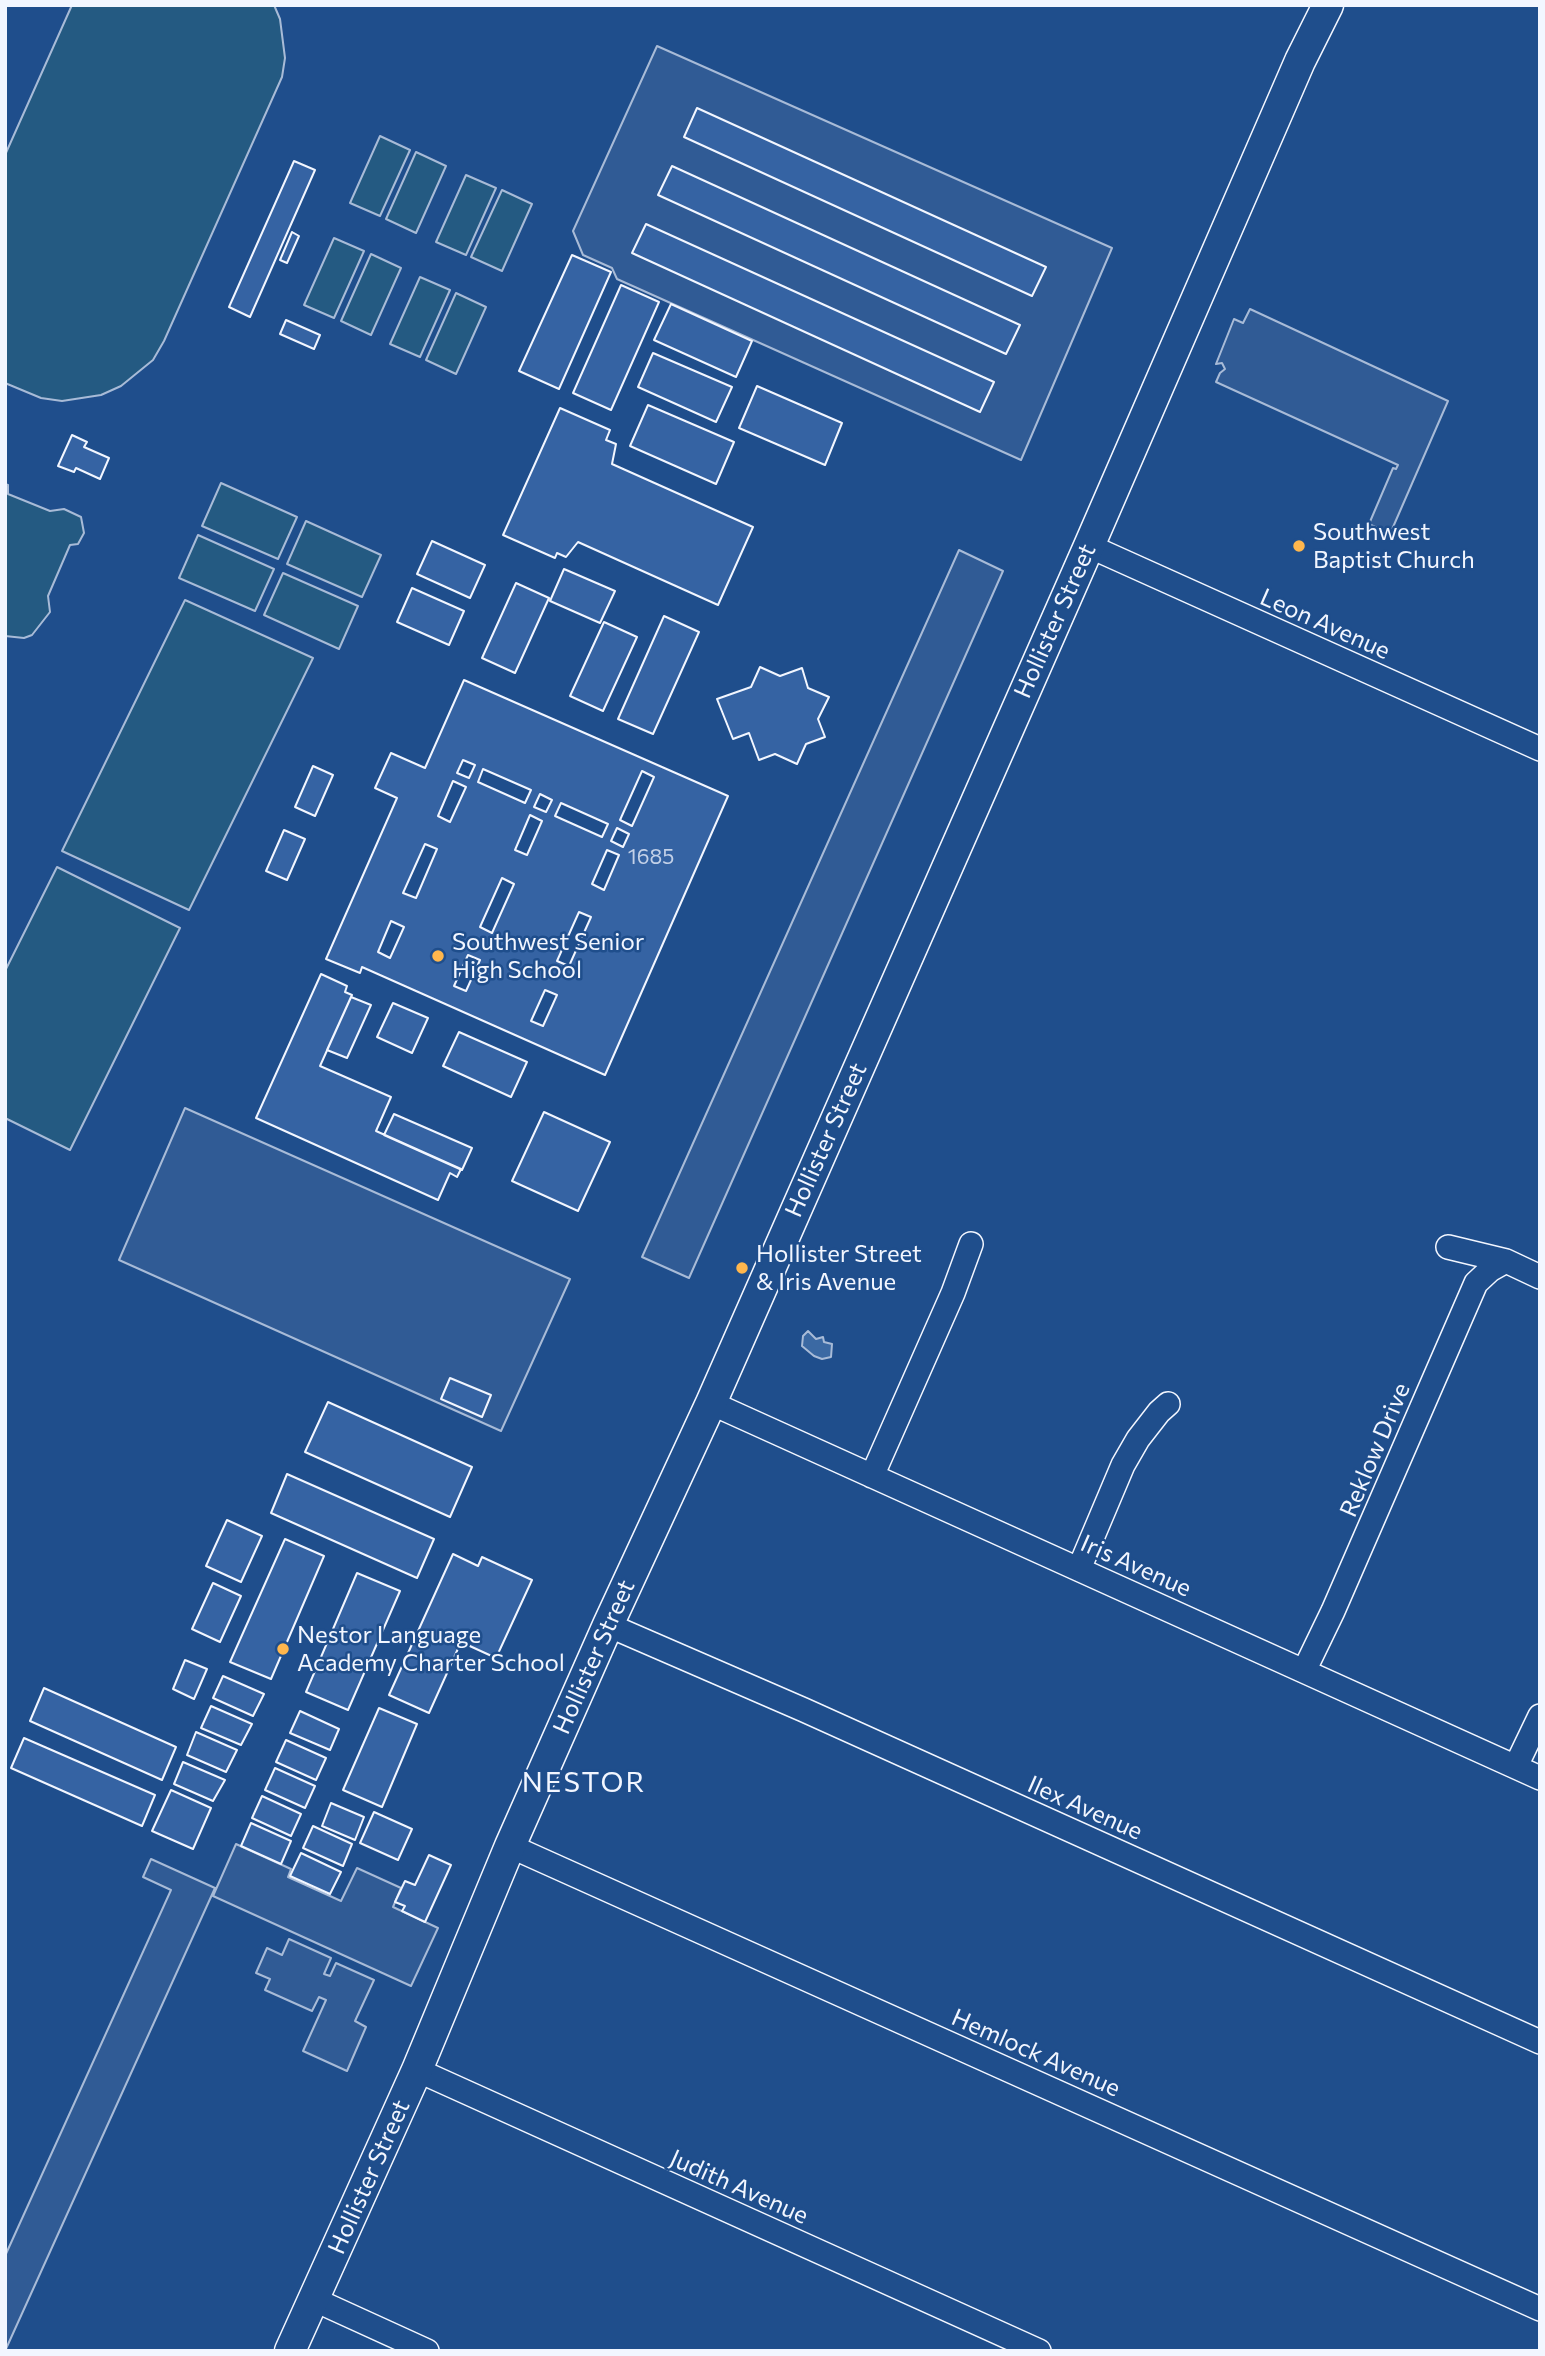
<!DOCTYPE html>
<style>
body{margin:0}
#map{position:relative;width:1545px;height:2356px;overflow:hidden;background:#1f4e8c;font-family:Commissioner,sans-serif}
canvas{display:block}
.frame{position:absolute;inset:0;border:7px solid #f2f6ff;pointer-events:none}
</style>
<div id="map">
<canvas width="1545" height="2356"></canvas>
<div class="frame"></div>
</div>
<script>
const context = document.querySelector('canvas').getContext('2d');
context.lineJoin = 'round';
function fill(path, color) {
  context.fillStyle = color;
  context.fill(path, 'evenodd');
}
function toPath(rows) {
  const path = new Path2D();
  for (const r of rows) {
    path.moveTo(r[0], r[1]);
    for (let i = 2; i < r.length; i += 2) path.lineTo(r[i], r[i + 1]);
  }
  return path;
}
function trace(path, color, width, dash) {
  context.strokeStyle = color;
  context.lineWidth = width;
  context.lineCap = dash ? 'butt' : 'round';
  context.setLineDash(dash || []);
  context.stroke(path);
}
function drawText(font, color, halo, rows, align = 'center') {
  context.font = font + ' Commissioner,sans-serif';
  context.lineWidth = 5;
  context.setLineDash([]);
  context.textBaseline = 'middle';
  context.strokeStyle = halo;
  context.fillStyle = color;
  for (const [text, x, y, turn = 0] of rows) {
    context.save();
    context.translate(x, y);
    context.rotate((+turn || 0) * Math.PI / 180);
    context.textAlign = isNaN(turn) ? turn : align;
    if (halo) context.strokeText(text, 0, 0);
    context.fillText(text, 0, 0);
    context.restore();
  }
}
const green = toPath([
 [72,5,274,5,280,19,285,58,282,77,164,341,153,360,121,386,101,395,62,401,41,398,5,383,5,155,72,5],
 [380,136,410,150,380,216,350,203,380,136],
 [416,152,446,166,416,233,386,219,416,152],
 [466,175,496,188,466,255,436,242,466,175],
 [502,190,532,204,502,271,471,257,502,190],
 [334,238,364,251,334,318,304,305,334,238],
 [371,254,401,268,371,335,341,321,371,254],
 [420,277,450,290,420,357,390,344,420,277],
 [456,293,486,307,456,374,426,360,456,293],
 [221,483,297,517,278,559,202,526,221,483],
 [5,484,8,485,8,494,50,511,64,509,81,517,84,533,78,544,70,545,48,596,50,612,32,635,24,638,5,636,5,484],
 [306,521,381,555,362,597,287,564,306,521],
 [198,535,274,569,255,611,179,578,198,535],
 [283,573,358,606,339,649,264,615,283,573],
 [185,600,313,658,189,910,62,851,185,600],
 [57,867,180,928,70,1150,5,1118,5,971,57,867]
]);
fill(green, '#245a82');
trace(green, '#a8bbd7', 2);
const parking = toPath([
 [657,46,1112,248,1021,460,617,279,612,268,583,255,573,231,657,46],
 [1250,309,1448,401,1390,534,1369,524,1393,468,1396,469,1398,465,1216,382,1220,373,1225,369,1222,363,1216,364,1234,319,1243,323,1250,309],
 [959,550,1003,571,689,1278,642,1257,959,550],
 [185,1108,570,1279,501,1431,119,1260,185,1108],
 [236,1844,291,1869,288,1877,341,1901,357,1868,401,1888,393,1907,438,1928,411,1986,213,1896,236,1844],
 [151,1859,215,1888,5,2351,5,2256,171,1890,143,1877,151,1859],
 [289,1939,331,1958,324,1974,330,1976,336,1963,374,1980,355,2021,366,2027,347,2071,303,2051,326,2000,319,1997,312,2011,265,1990,270,1979,256,1973,267,1948,282,1955,289,1939]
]);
fill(parking, '#305b95');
trace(parking, '#a8bbd7', 2);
const water = toPath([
 [808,1331,816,1339,823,1337,824,1342,832,1344,831,1357,822,1359,814,1356,802,1346,803,1336,808,1331]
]);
fill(water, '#3b69a3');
trace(water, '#a8bbd7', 2);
const building = toPath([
 [697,108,1046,267,1032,296,684,137,697,108],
 [294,161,315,170,250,317,229,307,294,161],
 [672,166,1020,325,1006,354,658,195,672,166],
 [646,224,994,382,980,412,632,253,646,224],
 [292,232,299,236,287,263,280,260,292,232],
 [572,255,611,272,559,389,519,371,572,255],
 [621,285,659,302,611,410,573,393,621,285],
 [671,304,752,341,736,377,654,340,671,304],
 [286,320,320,335,314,349,280,334,286,320],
 [653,353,732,387,716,422,638,387,653,353],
 [757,386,842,423,825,465,739,428,757,386],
 [648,405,734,442,716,484,630,446,648,405],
 [560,408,610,430,606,440,616,444,612,464,753,527,718,605,578,542,566,557,557,553,555,558,503,535,560,408],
 [72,435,87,442,84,447,109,458,100,479,76,468,74,472,58,466,72,435],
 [432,541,485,565,470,598,417,574,432,541],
 [564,569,615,591,600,623,550,601,564,569],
 [516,583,549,598,515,673,482,658,516,583],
 [412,588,464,611,449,645,397,622,412,588],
 [664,616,699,632,653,734,618,719,664,616],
 [604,622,637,637,603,711,570,696,604,622],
 [760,667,780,676,802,668,808,688,829,697,818,719,825,737,806,744,797,764,775,754,759,760,749,733,733,739,717,699,751,687,760,667],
 [464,680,728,796,605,1075,362,967,360,973,326,959,397,798,375,788,391,753,425,768,464,680],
 [463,760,475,765,469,778,457,773,463,760],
 [483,769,531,790,525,803,478,782,483,769],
 [642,771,654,777,632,826,620,820,642,771],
 [453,781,466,787,450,822,438,816,453,781],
 [540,794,552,800,546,812,534,807,540,794],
 [561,803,608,824,602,837,555,816,561,803],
 [530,815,542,821,527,855,515,850,530,815],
 [617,828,629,834,623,847,611,841,617,828],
 [425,844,437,849,416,898,403,893,425,844],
 [607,850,619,855,604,890,592,884,607,850],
 [502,878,514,884,492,933,480,927,502,878],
 [579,912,591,917,569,966,557,961,579,912],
 [391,921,404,927,390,958,378,952,391,921],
 [468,955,480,960,466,991,454,986,468,955],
 [545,990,557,995,543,1026,531,1021,545,990],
 [313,766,333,775,315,816,295,807,313,766],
 [284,830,305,839,287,880,266,871,284,830],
 [321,974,347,986,345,992,352,995,320,1066,391,1097,376,1131,461,1169,457,1177,450,1173,438,1200,256,1118,321,974],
 [351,997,371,1005,347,1058,327,1050,351,997],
 [393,1003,428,1018,412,1053,377,1037,393,1003],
 [459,1032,527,1062,511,1097,443,1066,459,1032],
 [544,1112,610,1142,578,1211,512,1181,544,1112],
 [394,1114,472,1148,462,1170,384,1135,394,1114],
 [450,1378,491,1395,482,1417,441,1399,450,1378],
 [328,1402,472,1467,450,1517,305,1452,328,1402],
 [287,1474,434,1539,417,1578,271,1513,287,1474],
 [227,1520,262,1536,241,1582,206,1566,227,1520],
 [285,1539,324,1556,271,1679,230,1662,285,1539],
 [453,1554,478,1566,482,1557,532,1580,496,1658,461,1642,429,1713,389,1695,453,1554],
 [357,1573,400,1591,348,1710,306,1692,357,1573],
 [213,1583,241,1596,220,1642,192,1629,213,1583],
 [185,1660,207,1669,194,1699,173,1689,185,1660],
 [223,1676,264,1694,253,1716,213,1698,223,1676],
 [44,1688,176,1747,162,1780,30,1721,44,1688],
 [211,1706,252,1724,241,1745,201,1728,211,1706],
 [379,1708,417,1724,382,1807,343,1790,379,1708],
 [300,1711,339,1729,330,1750,290,1733,300,1711],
 [196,1732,237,1750,226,1772,187,1755,196,1732],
 [24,1738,155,1795,142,1826,11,1768,24,1738],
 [286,1740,326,1758,316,1780,276,1762,286,1740],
 [183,1762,225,1780,213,1801,174,1784,183,1762],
 [275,1768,315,1786,305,1808,265,1790,275,1768],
 [171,1790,211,1808,193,1849,152,1831,171,1790],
 [262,1796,301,1814,291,1836,252,1818,262,1796],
 [331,1803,364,1817,355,1840,322,1826,331,1803],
 [374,1812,412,1829,398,1860,360,1843,374,1812],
 [251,1823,291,1841,281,1864,241,1846,251,1823],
 [313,1826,352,1844,343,1866,303,1848,313,1826],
 [301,1853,341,1872,330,1894,290,1876,301,1853],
 [429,1855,451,1865,425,1922,402,1911,405,1906,395,1902,405,1881,415,1885,429,1855]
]);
fill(building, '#3563a3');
trace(building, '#f2f6ff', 2);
const minor = toPath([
 [1089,546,1540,749],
 [1448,1247,1506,1261,1540,1277],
 [711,1403,1540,1778],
 [872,1476,953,1293,971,1244],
 [1079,1569,1123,1465,1138,1439,1159,1412,1168,1404],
 [608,1625,804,1710,1540,2042],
 [1304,1671,1333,1611,1476,1283,1490,1270,1506,1261],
 [1516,1766,1540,1716],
 [510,1846,1540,2309],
 [417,2070,1039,2351],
 [313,2299,427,2351]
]);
const major = toPath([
 [290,2351,417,2070,510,1846,608,1625,711,1403,1089,546,1300,61,1328,5]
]);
trace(minor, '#f2f6ff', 26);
trace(major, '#f2f6ff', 33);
trace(minor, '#1f4e8c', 23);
trace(major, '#1f4e8c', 30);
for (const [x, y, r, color] of [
 [1299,546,7,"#ffb74d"],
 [438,956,7,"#ffb74d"],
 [742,1268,7,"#ffb74d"],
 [283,1649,7,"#ffb74d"]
]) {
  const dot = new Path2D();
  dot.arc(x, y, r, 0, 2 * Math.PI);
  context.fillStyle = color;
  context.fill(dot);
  trace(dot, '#1f4e8c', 2.5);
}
drawText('21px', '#c3d1e8', null, [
 ["1685",651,857]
]);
drawText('24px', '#f2f6ff', '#1f4e8c', [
 ["Southwest",1313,532],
 ["Baptist Church",1313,560],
 ["Southwest Senior",452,942],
 ["High School",452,970],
 ["Hollister Street",756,1254],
 ["& Iris Avenue",756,1282],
 ["Nestor Language",297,1635],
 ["Academy Charter School",297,1663]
], 'left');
drawText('24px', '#f2f6ff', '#1f4e8c', [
 ["Hollister Street",1055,621,-66],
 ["Leon Avenue",1325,624,24],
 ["Hollister Street",826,1140,-66],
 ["Reklow Drive",1375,1450,-67],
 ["Iris Avenue",1136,1566,24],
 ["Hollister Street",594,1657,-66],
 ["Ilex Avenue",1085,1808,24],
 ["Hemlock Avenue",1036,2053,24],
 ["Hollister Street",369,2177,-66],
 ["Judith Avenue",739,2187,24]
]);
context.letterSpacing = '2px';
drawText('28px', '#f2f6ff', '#1f4e8c', [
 ["NESTOR",584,1783]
]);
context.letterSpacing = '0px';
</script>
